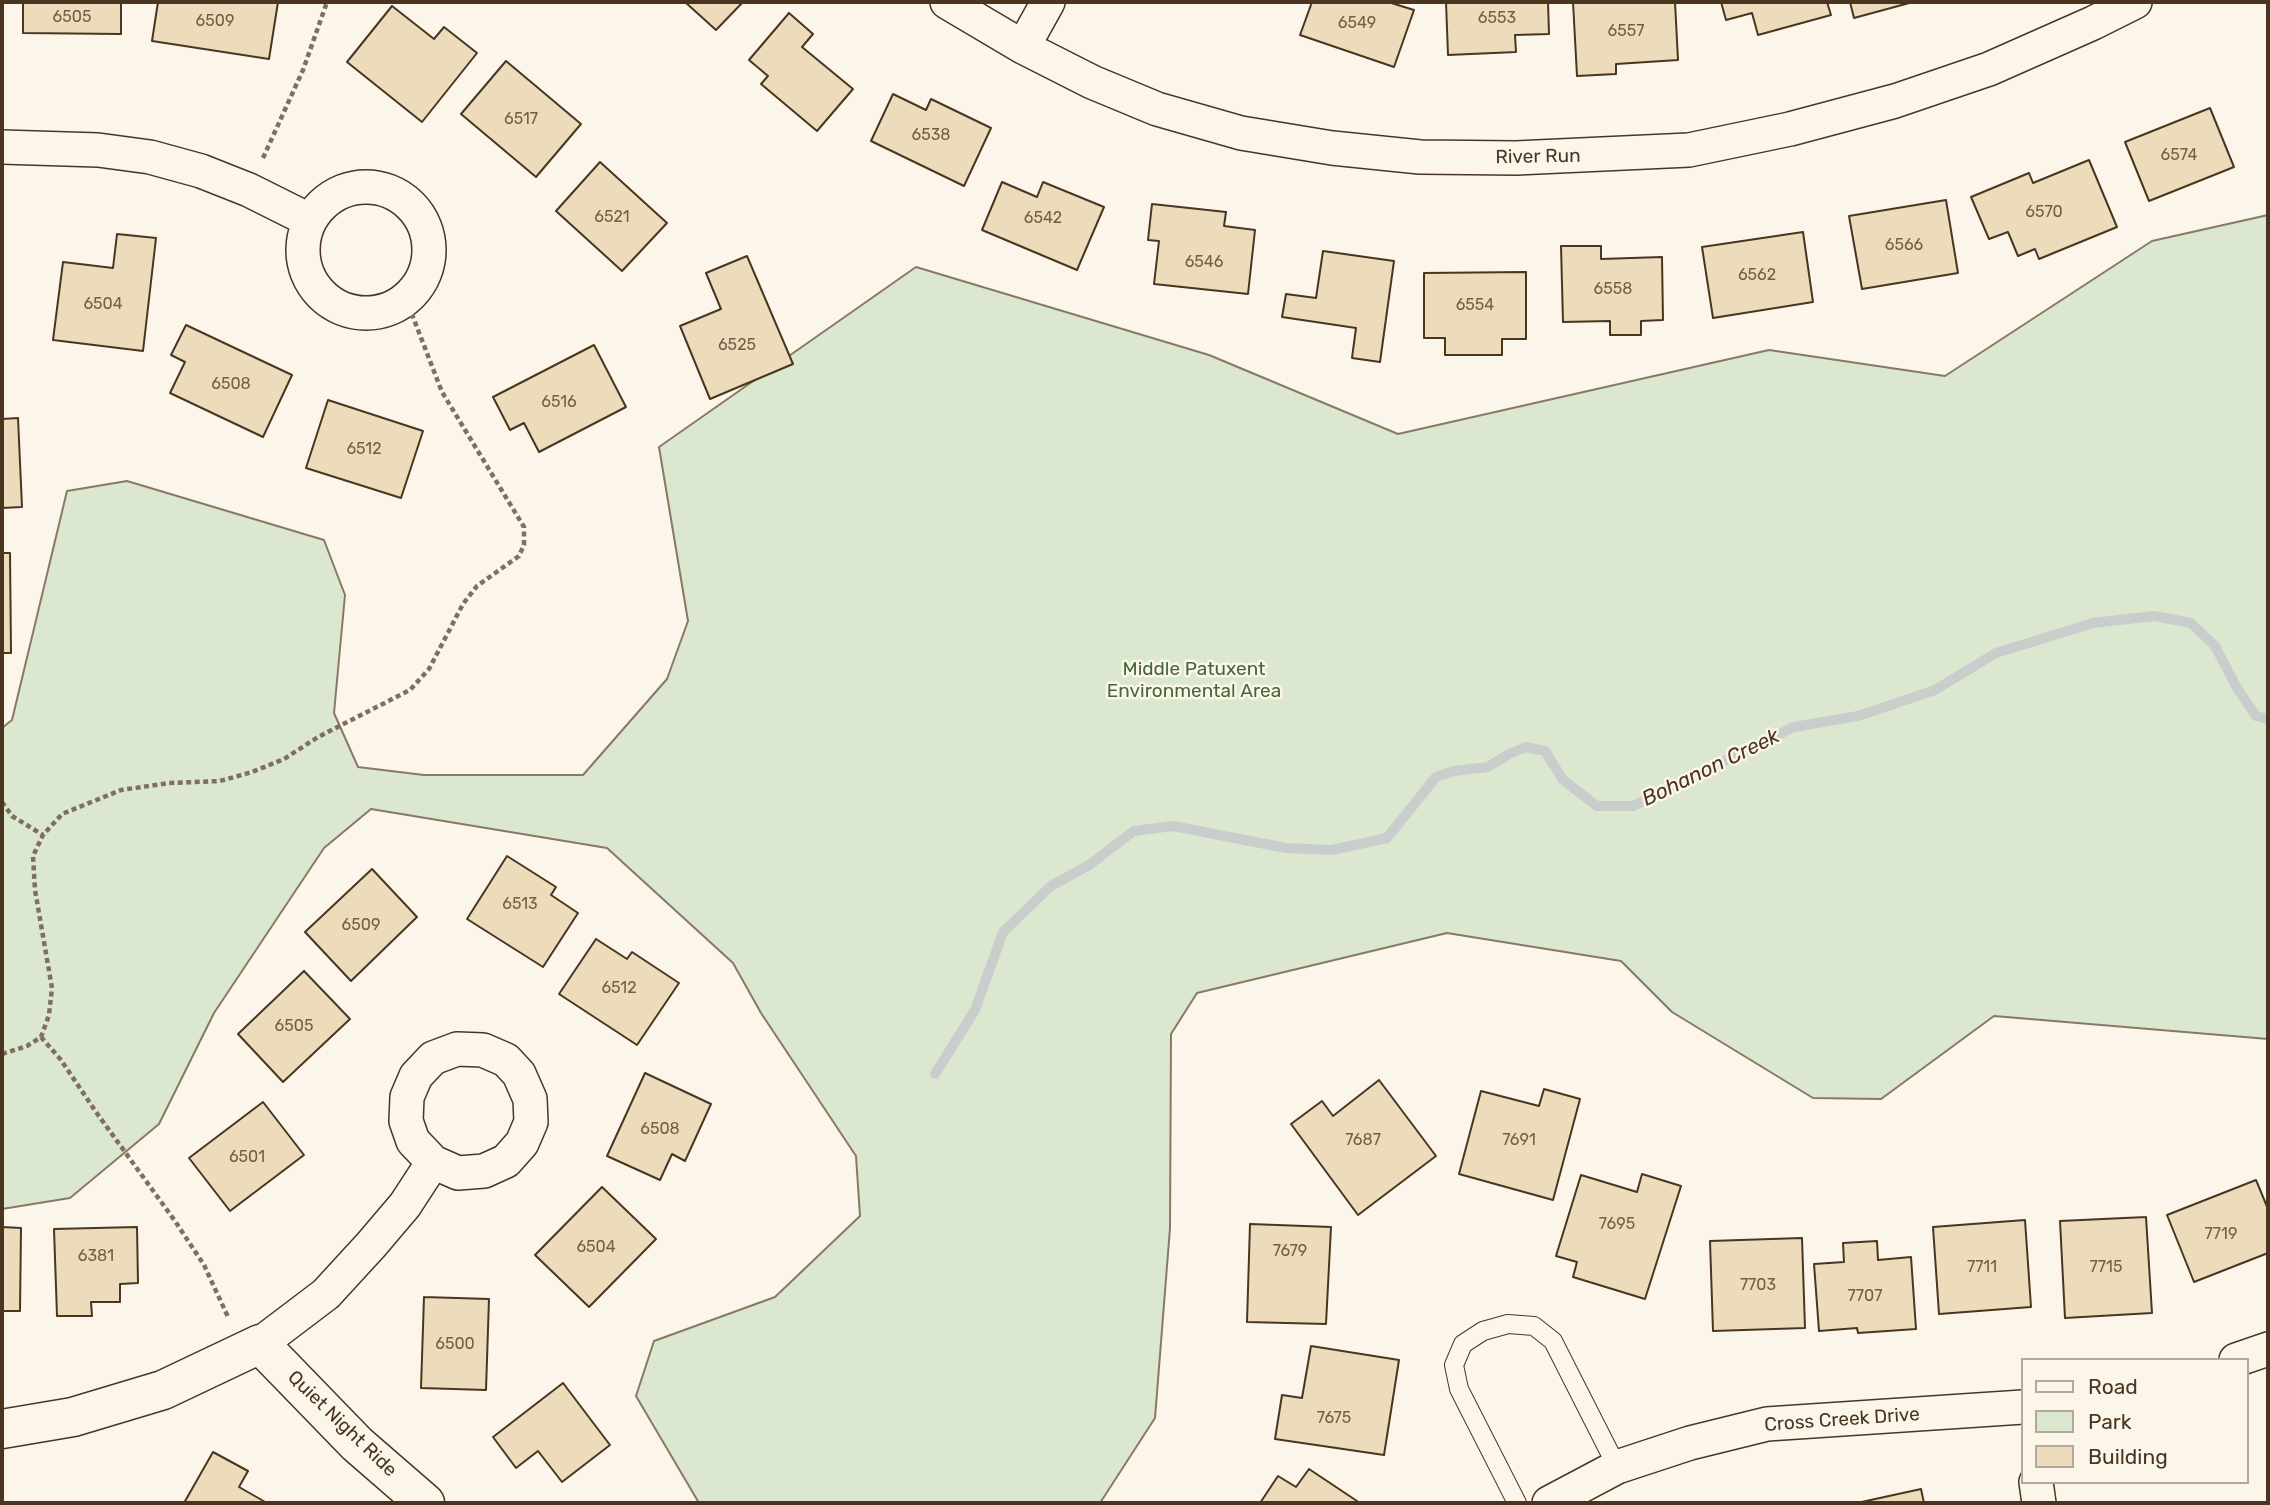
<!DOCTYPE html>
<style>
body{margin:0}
#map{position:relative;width:2270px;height:1505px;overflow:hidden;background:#fbf6e9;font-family:Rubik,sans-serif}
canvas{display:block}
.frame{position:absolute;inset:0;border:4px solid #4a3520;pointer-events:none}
.legend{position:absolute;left:2021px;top:1358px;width:228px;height:126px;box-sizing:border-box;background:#fbf6e9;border:2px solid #b4a999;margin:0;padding:9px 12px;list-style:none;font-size:21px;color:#4a3520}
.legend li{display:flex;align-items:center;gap:14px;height:35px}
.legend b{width:35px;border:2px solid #b4a999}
</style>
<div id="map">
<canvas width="2270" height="1505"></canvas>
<div class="frame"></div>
<ul class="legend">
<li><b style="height:9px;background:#fbf6e9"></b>Road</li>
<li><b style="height:19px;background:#dce7d0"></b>Park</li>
<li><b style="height:19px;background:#ecdcbc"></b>Building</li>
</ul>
</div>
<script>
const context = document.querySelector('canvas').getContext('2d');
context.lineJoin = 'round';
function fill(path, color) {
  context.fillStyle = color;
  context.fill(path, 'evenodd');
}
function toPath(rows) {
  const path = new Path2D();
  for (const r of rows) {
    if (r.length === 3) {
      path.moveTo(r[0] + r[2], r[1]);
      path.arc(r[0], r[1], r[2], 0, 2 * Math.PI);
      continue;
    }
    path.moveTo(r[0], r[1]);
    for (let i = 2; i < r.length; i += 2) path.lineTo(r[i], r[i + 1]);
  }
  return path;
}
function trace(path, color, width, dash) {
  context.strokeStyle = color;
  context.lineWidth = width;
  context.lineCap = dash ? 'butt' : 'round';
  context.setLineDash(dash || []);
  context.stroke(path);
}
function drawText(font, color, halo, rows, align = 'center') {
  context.font = font + ' Rubik,sans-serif';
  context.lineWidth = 5;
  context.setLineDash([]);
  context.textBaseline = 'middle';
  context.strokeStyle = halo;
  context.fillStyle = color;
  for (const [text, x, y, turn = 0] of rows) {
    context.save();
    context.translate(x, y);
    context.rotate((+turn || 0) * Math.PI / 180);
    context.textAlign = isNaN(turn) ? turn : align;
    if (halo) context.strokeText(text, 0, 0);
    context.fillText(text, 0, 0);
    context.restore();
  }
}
const green = toPath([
 [2268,215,2268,1039,1994,1016,1881,1099,1813,1098,1672,1012,1621,961,1447,933,1197,993,1171,1034,1170,1228,1155,1418,1100,1503,699,1503,636,1396,654,1341,775,1297,860,1216,856,1156,761,1013,733,963,607,848,371,809,324,848,214,1013,159,1124,70,1198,2,1209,2,728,12,720,67,491,127,481,324,540,345,595,334,713,358,767,424,775,583,775,667,679,688,621,659,447,916,267,1209,355,1398,434,1769,350,1945,376,2152,241,2268,215]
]);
fill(green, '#dce7d0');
trace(green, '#887966', 2);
trace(toPath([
 [935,1074,975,1010,1003,932,1051,886,1089,865,1134,831,1173,826,1286,848,1332,850,1387,838,1436,777,1454,771,1488,767,1509,754,1526,747,1545,751,1563,780,1597,806,1633,806,1794,727,1858,716,1935,690,1996,653,2093,623,2154,616,2191,623,2215,646,2237,688,2256,716,2268,719]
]), '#c9cecd', 10);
const building = toPath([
 [23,2,121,2,121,34,23,33,23,2],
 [158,2,278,2,269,59,152,41,158,2],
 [685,2,743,2,716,30,685,2],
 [1312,2,1388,2,1414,10,1394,67,1300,35,1312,2],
 [1446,2,1548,2,1549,34,1515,35,1516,52,1448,55,1446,2],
 [1573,2,1675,2,1678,60,1616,64,1616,74,1577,76,1573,2],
 [1721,2,1827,2,1831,15,1758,35,1752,13,1726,20,1721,2],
 [1850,2,1913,2,1854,18,1850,2],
 [392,6,434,39,444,27,477,53,422,122,347,62,392,6],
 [789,13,813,34,802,47,853,89,817,131,761,84,768,76,749,60,789,13],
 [506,61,581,124,536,177,461,114,506,61],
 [893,94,926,110,931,99,991,128,964,186,871,141,893,94],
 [2210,108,2234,167,2149,201,2125,142,2210,108],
 [2089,160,2117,227,2039,259,2035,249,2018,256,2008,232,1989,239,1971,197,2029,173,2033,183,2089,160],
 [600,162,667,223,622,271,556,211,600,162],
 [1002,182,1037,197,1043,182,1104,207,1077,270,982,230,1002,182],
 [1946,200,1958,273,1862,289,1849,216,1946,200],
 [1152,204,1226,212,1224,226,1255,230,1248,294,1154,284,1159,241,1148,240,1152,204],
 [1803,232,1813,302,1713,318,1702,247,1803,232],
 [117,234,156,238,143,351,53,340,63,262,113,268,117,234],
 [1561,246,1601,246,1601,259,1662,257,1663,320,1641,321,1641,335,1610,335,1610,321,1563,322,1561,246],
 [1323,251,1394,261,1380,362,1352,358,1356,328,1282,317,1286,294,1316,298,1323,251],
 [747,256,793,364,710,399,680,326,721,309,706,273,747,256],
 [1526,272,1526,339,1502,339,1502,355,1445,355,1445,338,1424,338,1424,273,1526,272],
 [186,325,292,375,263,437,170,393,185,362,171,355,186,325],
 [594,345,626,407,539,452,524,423,510,430,493,397,594,345],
 [328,400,423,431,401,498,306,468,328,400],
 [18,418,22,507,2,508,2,419,18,418],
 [2,553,10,553,11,653,2,653,2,553],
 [507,856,556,887,551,895,578,913,543,967,467,919,507,856],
 [372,869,417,917,351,981,305,932,372,869],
 [596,939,627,959,632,952,679,983,637,1045,559,994,596,939],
 [304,971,350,1019,283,1082,238,1034,304,971],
 [645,1073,711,1104,685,1161,672,1154,660,1180,607,1156,645,1073],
 [1379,1080,1436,1156,1358,1215,1291,1124,1322,1101,1333,1116,1379,1080],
 [1544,1089,1580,1099,1553,1200,1459,1174,1481,1091,1539,1106,1544,1089],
 [263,1102,304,1155,230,1211,189,1158,263,1102],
 [1642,1174,1681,1186,1645,1299,1573,1277,1577,1262,1556,1256,1581,1175,1637,1192,1642,1174],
 [2256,1180,2268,1209,2268,1253,2194,1282,2167,1215,2256,1180],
 [602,1187,656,1239,589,1307,535,1255,602,1187],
 [2146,1217,2152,1313,2065,1318,2060,1221,2146,1217],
 [2025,1220,2031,1307,1939,1314,1933,1227,2025,1220],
 [1250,1224,1331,1227,1326,1324,1247,1322,1250,1224],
 [2,1227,21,1228,20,1311,2,1311,2,1227],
 [137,1227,138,1283,120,1284,120,1302,91,1302,92,1316,57,1316,54,1229,137,1227],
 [1802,1238,1805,1328,1713,1331,1710,1241,1802,1238],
 [1877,1241,1878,1260,1911,1257,1916,1329,1858,1333,1857,1328,1819,1331,1814,1264,1844,1262,1843,1243,1877,1241],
 [424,1297,489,1299,486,1390,421,1388,424,1297],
 [1311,1346,1399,1360,1384,1455,1275,1439,1282,1395,1302,1398,1311,1346],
 [563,1383,610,1445,562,1482,538,1451,516,1468,493,1437,563,1383],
 [213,1452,248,1471,239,1487,267,1503,184,1503,213,1452],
 [1309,1469,1360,1503,1260,1503,1278,1476,1296,1487,1309,1469],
 [1921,1489,1924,1503,1857,1503,1921,1489]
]);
fill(building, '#ecdcbc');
trace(building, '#4a3520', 2);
const service = toPath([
 [1517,1503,1459,1389,1454,1365,1463,1344,1483,1331,1508,1324,1534,1326,1553,1341,1617,1467]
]);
const minor = toPath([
 [947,2,1023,47,1092,82,1157,109,1241,133,1332,148,1420,157,1516,158,1689,150,1790,129,1895,101,1989,69,2093,23,2135,2],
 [1023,47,1048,2],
 [2,147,98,150,150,157,201,171,249,190,309,220],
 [366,250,63],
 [260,1344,326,1294,371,1245,405,1205,433,1162,458,1173,484,1171,506,1161,522,1143,531,1122,530,1099,519,1074,506,1060,483,1050,457,1049,433,1058,416,1076,407,1097,406,1121,413,1141,433,1162],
 [2236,1360,2268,1349],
 [2036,1482,2039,1503],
 [1549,1503,1617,1467,1690,1443,1767,1424,2023,1407]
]);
const tertiary = toPath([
 [2,1429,73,1417,163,1390,260,1344,357,1444,425,1503]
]);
trace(service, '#4a3520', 20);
trace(minor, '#4a3520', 36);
trace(tertiary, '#4a3520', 41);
trace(toPath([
 [263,158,303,70,327,2],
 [2,802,12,816,43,835],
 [41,1037,61,1060,96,1112,175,1221,204,1265,229,1319],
 [2,1054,27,1046,41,1037,49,1015,52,988,35,890,33,856,43,835,62,814,121,790,169,783,220,781,252,772,284,759,318,737,410,690,429,669,463,604,477,586,519,556,524,545,524,527,442,392,406,299]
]), '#7f6f5c', 4.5, [5, 3.5]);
trace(service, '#fbf6e9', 18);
trace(minor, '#fbf6e9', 33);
trace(tertiary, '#fbf6e9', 38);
drawText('16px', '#725f47', null, [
 ["6505",72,17],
 ["6553",1497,18],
 ["6509",215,21],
 ["6549",1357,23],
 ["6557",1626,31],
 ["6517",521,119],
 ["6538",931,135],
 ["6574",2179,155],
 ["6570",2044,212],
 ["6521",612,217],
 ["6542",1043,218],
 ["6566",1904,245],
 ["6546",1204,262],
 ["6562",1757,275],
 ["6558",1613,289],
 ["6504",103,304],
 ["6554",1475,305],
 ["6525",737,345],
 ["6508",231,384],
 ["6516",559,402],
 ["6512",364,449],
 ["6513",520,904],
 ["6509",361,925],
 ["6512",619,988],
 ["6505",294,1026],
 ["6508",660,1129],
 ["7687",1363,1140],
 ["7691",1519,1140],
 ["6501",247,1157],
 ["7695",1617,1224],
 ["7719",2221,1234],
 ["6504",596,1247],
 ["7679",1290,1251],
 ["6381",96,1256],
 ["7711",1982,1267],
 ["7715",2106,1267],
 ["7703",1758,1285],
 ["7707",1865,1296],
 ["6500",455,1344],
 ["7675",1334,1418]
]);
drawText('19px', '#4a3520', '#fbf6e9', [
 ["River Run",1538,157,-1],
 ["Cross Creek Drive",1842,1420,-4],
 ["Quiet Night Ride",342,1424,44]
]);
drawText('19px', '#436837', '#fbf6e9', [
 ["Middle Patuxent",1194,670],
 ["Environmental Area",1194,692]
]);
drawText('italic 21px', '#4a3520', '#fbf6e9', [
 ["Bohanon Creek",1711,768,-26]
]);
</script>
